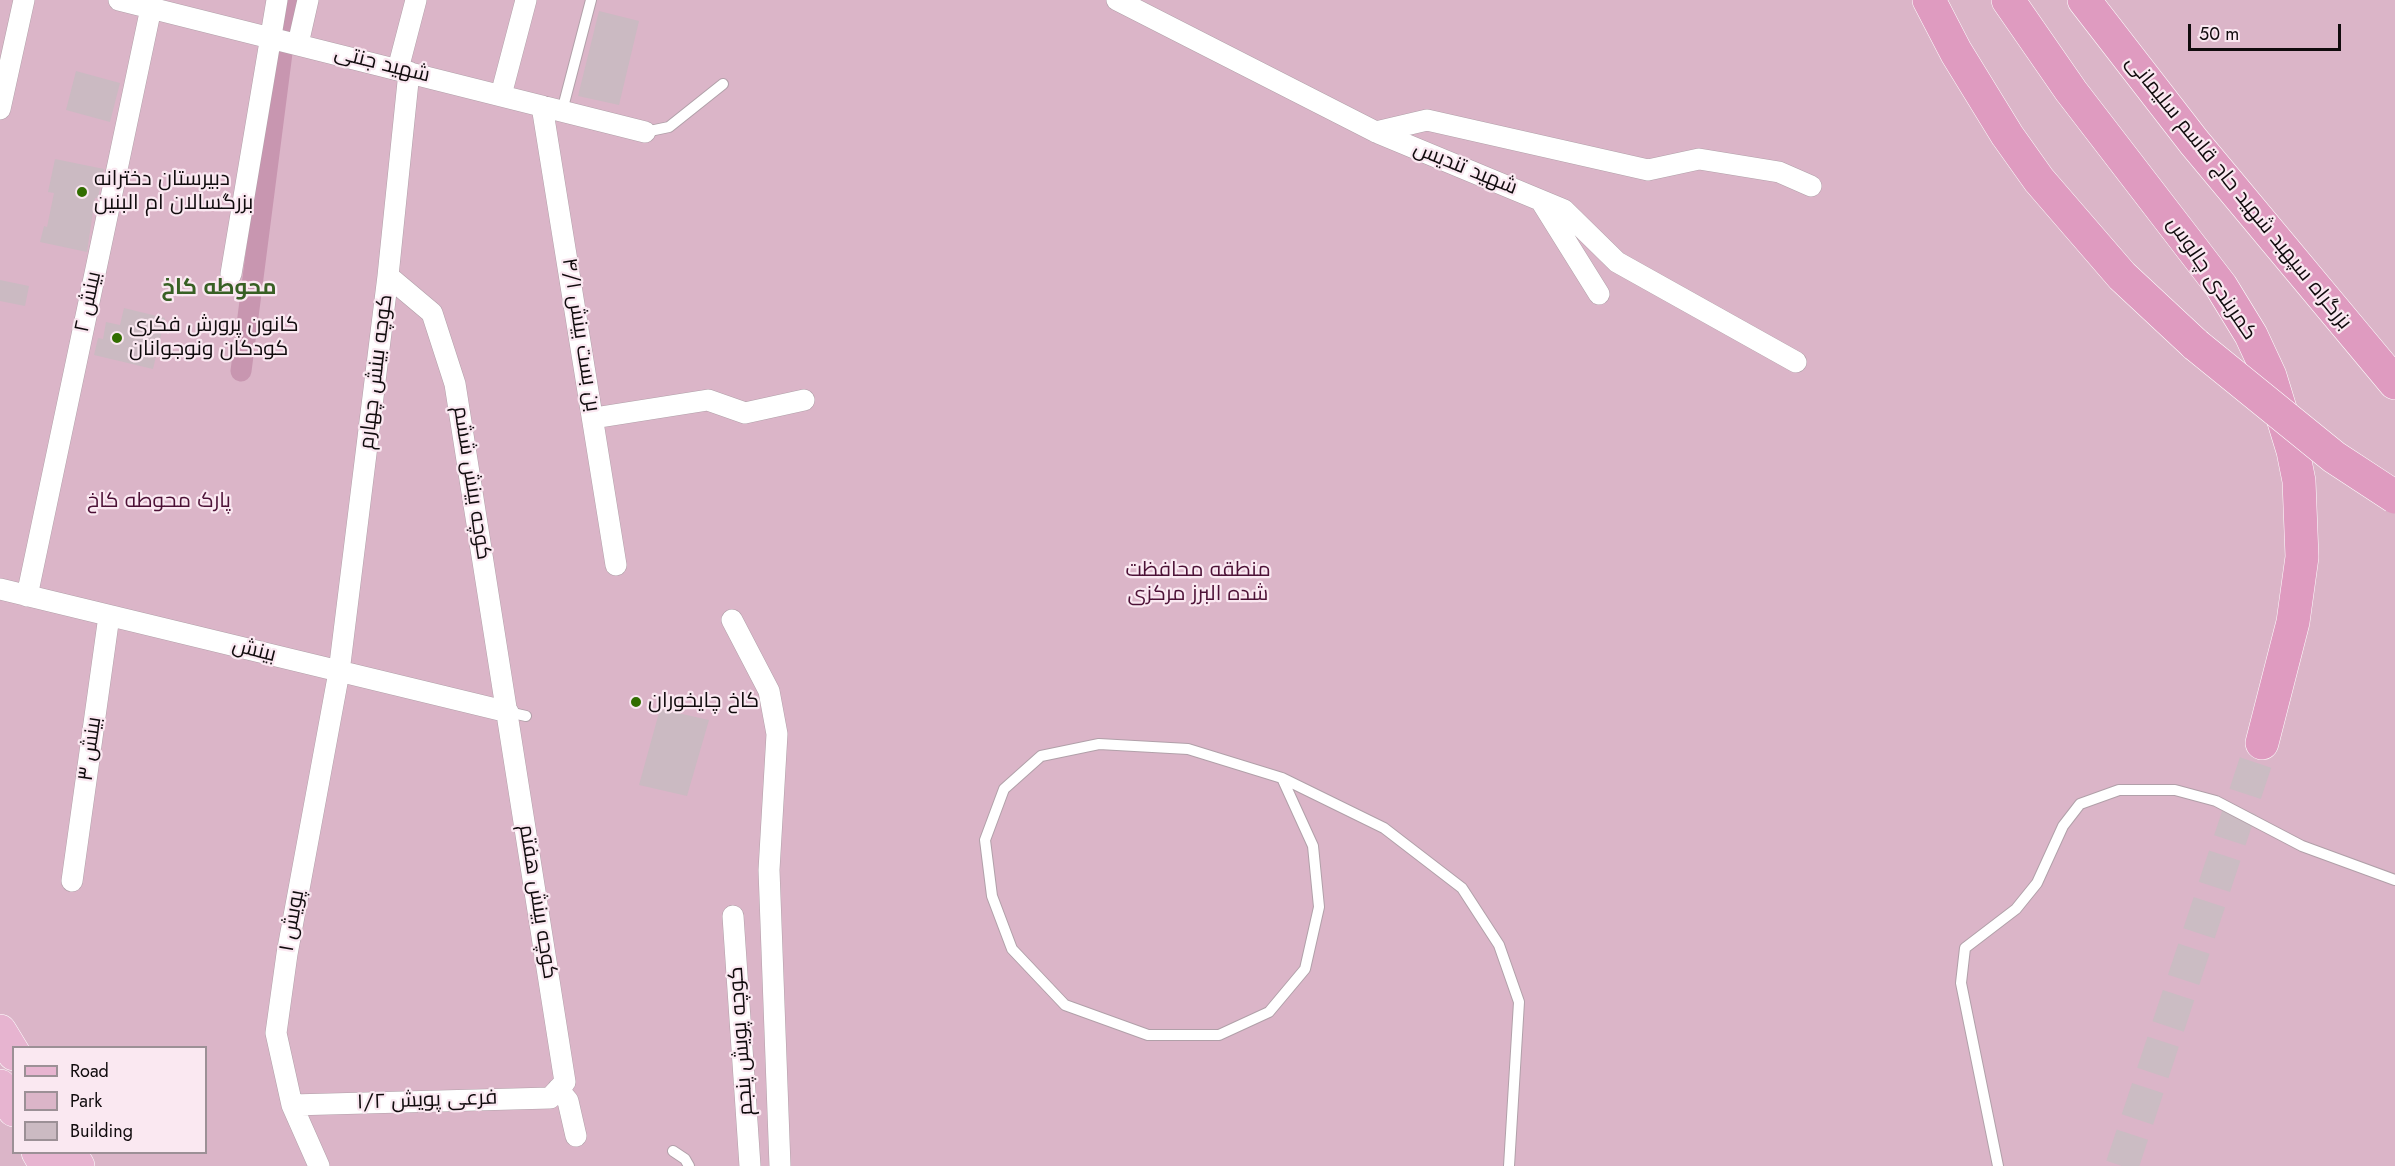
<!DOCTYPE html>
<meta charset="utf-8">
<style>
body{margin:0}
#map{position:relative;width:2395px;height:1166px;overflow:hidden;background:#ecdbe3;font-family:Jost,sans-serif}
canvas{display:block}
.legend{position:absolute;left:12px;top:1046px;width:195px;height:108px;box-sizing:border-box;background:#fae8f1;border:2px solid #9c9096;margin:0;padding:8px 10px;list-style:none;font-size:18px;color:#100b0d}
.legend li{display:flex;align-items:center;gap:12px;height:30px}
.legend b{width:30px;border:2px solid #9c9096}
.scale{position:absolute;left:2188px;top:24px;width:153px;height:27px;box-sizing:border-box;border:3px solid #100b0d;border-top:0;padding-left:8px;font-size:18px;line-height:21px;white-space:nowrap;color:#100b0d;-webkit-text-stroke:4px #fae8f1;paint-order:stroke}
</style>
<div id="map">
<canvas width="2395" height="1166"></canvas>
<ul class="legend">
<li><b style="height:8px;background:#e7b4d0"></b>Road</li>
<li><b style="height:16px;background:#dbb5c8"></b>Park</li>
<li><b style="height:16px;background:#cbbac2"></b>Building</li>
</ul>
<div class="scale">50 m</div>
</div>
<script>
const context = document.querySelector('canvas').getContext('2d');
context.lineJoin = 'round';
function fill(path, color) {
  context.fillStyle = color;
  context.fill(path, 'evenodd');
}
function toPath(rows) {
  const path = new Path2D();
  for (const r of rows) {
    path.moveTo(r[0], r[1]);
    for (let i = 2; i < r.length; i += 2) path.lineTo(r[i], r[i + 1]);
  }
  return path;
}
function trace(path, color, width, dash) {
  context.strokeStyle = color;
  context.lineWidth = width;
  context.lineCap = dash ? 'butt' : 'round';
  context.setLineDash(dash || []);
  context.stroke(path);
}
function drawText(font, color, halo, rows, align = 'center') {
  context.font = font + ' Jost,Cairo,sans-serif';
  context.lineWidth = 4.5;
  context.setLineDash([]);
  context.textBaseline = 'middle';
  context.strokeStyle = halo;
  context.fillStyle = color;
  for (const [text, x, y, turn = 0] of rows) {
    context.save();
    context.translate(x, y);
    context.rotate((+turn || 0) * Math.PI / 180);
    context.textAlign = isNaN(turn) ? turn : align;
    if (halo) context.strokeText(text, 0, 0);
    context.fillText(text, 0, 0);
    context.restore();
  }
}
fill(toPath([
 [0,0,2395,0,2395,1166,0,1166],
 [14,1048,206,1048,206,1152,14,1152]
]), '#dbb5c8');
trace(toPath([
 [241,371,282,53,293,0]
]), '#c896b0', 21);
fill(toPath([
 [599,11,639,21,619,105,578,96],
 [76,71,120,83,110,122,66,110],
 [55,159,104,169,98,198,95,198,87,252,40,242,44,226,47,227,54,193,48,192],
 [0,280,29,286,25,306,0,301],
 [124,308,165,318,153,369,94,355,98,338,103,339,106,322,120,325],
 [660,709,709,720,687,796,639,785]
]), '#cbbac2');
trace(toPath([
 [2122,1166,2262,743]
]), '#cbbcc3', 33, [33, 16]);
const service = toPath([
 [562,111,591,0],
 [645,132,669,127,723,84],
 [508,712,526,716],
 [1282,778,1313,846,1319,907,1305,969,1269,1012,1219,1035,1148,1035,1065,1005,1012,949,992,896,985,840,1004,789,1041,756,1099,744,1188,749,1282,778,1384,828,1462,888,1499,945,1519,1002,1509,1166],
 [673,1151,685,1159,689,1166],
 [1998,1166,1961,983,1965,948,2016,909,2037,883,2063,826,2080,804,2119,790,2175,790,2216,801,2302,846,2395,880]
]);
const minor = toPath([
 [119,0,645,132],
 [1117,0,1376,132,1564,210,1617,262,1796,362],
 [298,44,308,0],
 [398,69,416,0],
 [501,95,526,0],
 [542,106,616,565],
 [0,109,24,0],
 [1376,132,1427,120,1648,170,1699,159,1779,172,1811,186],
 [1541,201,1599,294],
 [231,274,277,0],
 [594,418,708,400,745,413,804,400],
 [0,589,508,712],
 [27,596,151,8],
 [732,620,769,691,777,734,769,870,780,1166],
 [72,881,109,616],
 [733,916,750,1166],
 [558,1089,568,1101,576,1136],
 [292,1105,550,1098,565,1082,455,384,432,313,388,276],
 [319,1166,292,1105,276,1033,287,954,339,672,388,276,409,72]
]);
const primary = toPath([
 [0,1031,14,1054],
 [0,1086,14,1110],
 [38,1152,46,1166],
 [70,1152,78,1166]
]);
const trunk = toPath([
 [1929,0,1956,52,2007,135,2039,180,2122,276,2196,345],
 [2008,0,2071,91,2221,286,2251,335,2270,376,2293,451,2299,481,2302,557,2293,622,2262,743],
 [2084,0,2194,142,2395,383]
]);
trace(service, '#b1a0a9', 12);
trace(minor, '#b1a0a9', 22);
trace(primary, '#fff', 34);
trace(trunk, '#fff', 34);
trace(service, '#fff', 10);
trace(minor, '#fff', 21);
trace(primary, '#e7b4d0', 33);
trace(trunk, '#df9bc0', 33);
const trunkBridge = toPath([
 [2196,345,2334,457,2395,497]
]);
trace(trunkBridge, '#fff', 34, []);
trace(trunkBridge, '#df9bc0', 33);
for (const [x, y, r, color] of [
 [82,192,6,"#316d00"],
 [117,338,6,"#316d00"],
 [636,702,6,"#316d00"]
]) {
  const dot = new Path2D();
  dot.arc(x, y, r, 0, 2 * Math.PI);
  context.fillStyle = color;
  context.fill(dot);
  trace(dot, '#fae8f1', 2);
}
drawText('21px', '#100b0d', '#fae8f1', [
 ["شهید جنتی",382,65,14],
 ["شهید تندیس",1465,169,22],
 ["بزرگراه سپهبد شهید حاج قاسم سلیمانی",2238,193,51],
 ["کمربندی چالوس",2211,279,56],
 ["بینش ۲",89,302,-78],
 ["بن بست بینش ۴/۱",580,335,81],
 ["کوچه بینش چهارم",377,372,-83],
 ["کوچه بینش ششم",471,483,81],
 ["بینش",254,651,14],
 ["بینش ۳",91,749,-82],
 ["کوچه بینش هفتم",537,902,81],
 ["پویش ۱",293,921,-80],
 ["کوچه پویش پنجم",742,1041,-94],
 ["فرعی پویش ۱/۲",427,1101,-2]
]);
drawText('21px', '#100b0d', '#fae8f1', [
 ["دبیرستان دخترانه",94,180],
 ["بزرگسالان ام البنین",94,204],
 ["کانون پرورش فکری",129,326],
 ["کودکان ونوجوانان",129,350],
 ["کاخ چایخوران",648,702]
], 'left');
drawText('21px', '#4c1136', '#fae8f1', [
 ["پارک محوطه کاخ",159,502],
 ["منطقه محافظت",1198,571],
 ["شده البرز مرکزی",1198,595]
]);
drawText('bold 22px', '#386024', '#fae8f1', [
 ["محوطه کاخ",219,289]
]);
</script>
